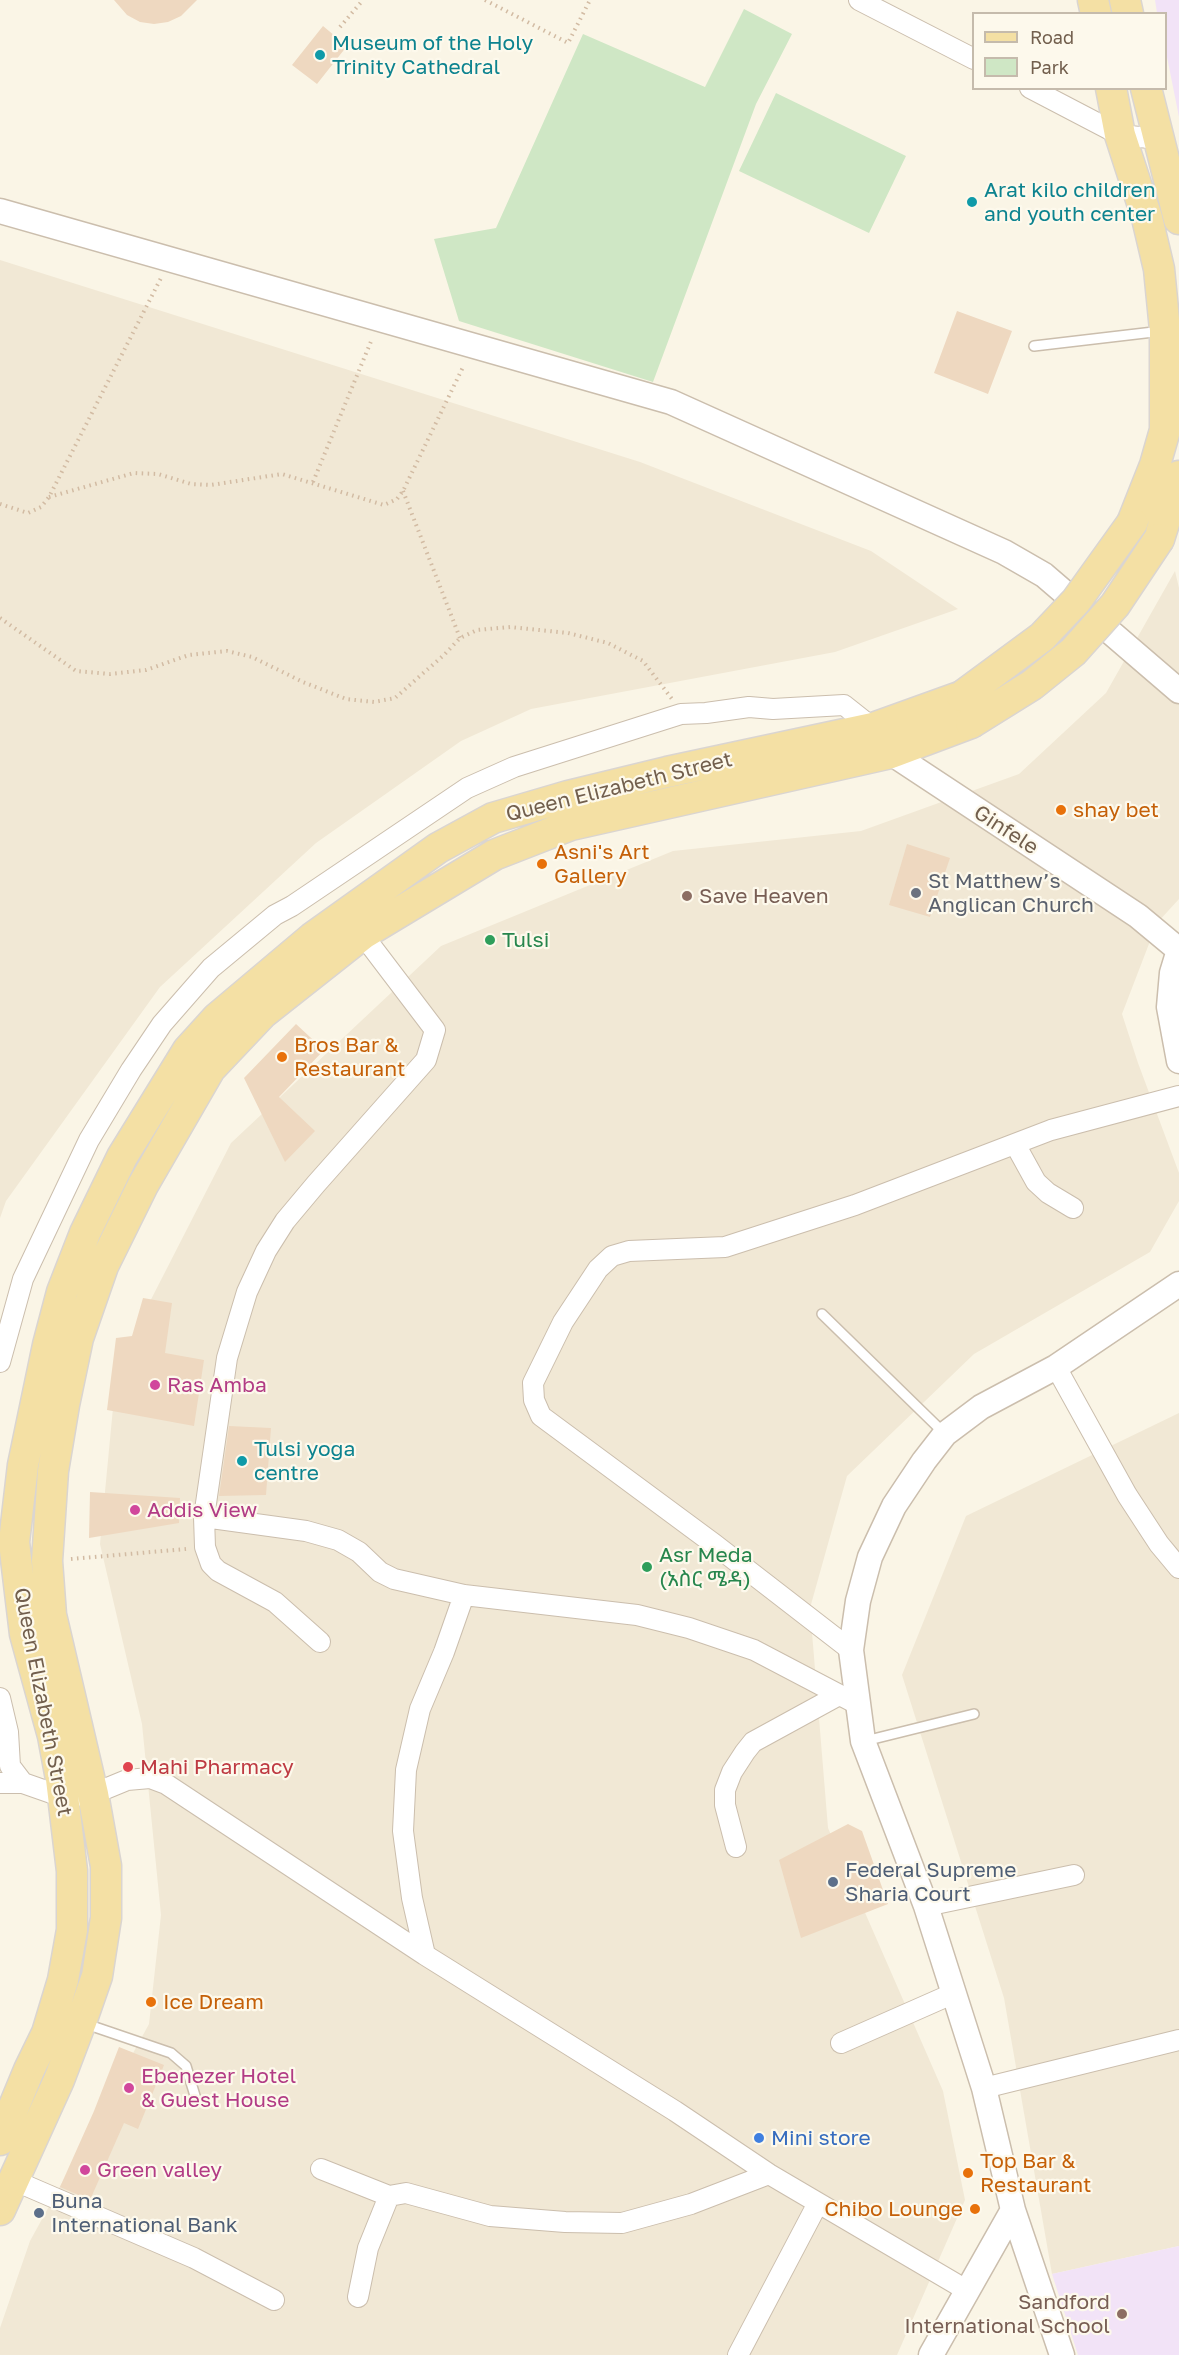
<!DOCTYPE html>
<meta charset="utf-8">
<style>
body{margin:0}
#map{position:relative;width:1179px;height:2355px;overflow:hidden;background:#faf5e6;font-family:"Golos Text",sans-serif}
canvas{display:block}
.legend{position:absolute;left:972px;top:12px;width:195px;height:78px;box-sizing:border-box;background:#fdf9ec;border:2px solid #c5bbac;margin:0;padding:8px 10px;list-style:none;font-size:18px;color:#725f4d}
.legend li{display:flex;align-items:center;gap:12px;height:30px}
.legend b{width:30px;border:2px solid #c5bbac}
</style>
<div id="map">
<canvas width="1179" height="2355"></canvas>
<ul class="legend">
<li><b style="height:8px;background:#f4e0a4"></b>Road</li>
<li><b style="height:16px;background:#cfe7c5"></b>Park</li>
</ul>
</div>
<script>
const context = document.querySelector('canvas').getContext('2d');
context.lineJoin = 'round';
function fill(path, color) {
  context.fillStyle = color;
  context.fill(path, 'evenodd');
}
function toPath(rows) {
  const path = new Path2D();
  for (const r of rows) {
    path.moveTo(r[0], r[1]);
    for (let i = 2; i < r.length; i += 2) path.lineTo(r[i], r[i + 1]);
  }
  return path;
}
function trace(path, color, width, dash) {
  context.strokeStyle = color;
  context.lineWidth = width;
  context.lineCap = dash ? 'butt' : 'round';
  context.setLineDash(dash || []);
  context.stroke(path);
}
function drawText(font, color, halo, rows, align = 'center') {
  context.font = font + ' "Golos Text","Noto Sans Ethiopic",sans-serif';
  context.lineWidth = 4.5;
  context.setLineDash([]);
  context.textBaseline = 'middle';
  context.strokeStyle = halo;
  context.fillStyle = color;
  for (const [text, x, y, turn = 0] of rows) {
    context.save();
    context.translate(x, y);
    context.rotate((+turn || 0) * Math.PI / 180);
    context.textAlign = isNaN(turn) ? turn : align;
    if (halo) context.strokeText(text, 0, 0);
    context.fillText(text, 0, 0);
    context.restore();
  }
}
fill(toPath([
 [0,260,640,462,871,551,958,609,835,652,531,709,461,741,316,843,160,987,6,1201,0,1218],
 [1175,571,1179,588,1179,899,1157,923,1122,1014,1138,1063,1179,1173,1179,1201,1150,1252,974,1354,847,1476,810,1608,828,1828,943,2091,965,2200,897,2355,0,2355,0,2328,30,2241,149,2024,161,1915,142,1724,100,1544,117,1366,231,1143,441,946,673,851,861,831,1019,774,1106,693],
 [1179,1413,1179,2246,1052,2274,1004,1998,902,1675,966,1516]
]), '#f1e8d5');
fill(toPath([
 [1155,0,1179,0,1179,117,1166,52,1166,14,1157,13],
 [1179,2246,1179,2355,1078,2355,1052,2274]
]), '#f2e3f7');
fill(toPath([
 [744,9,792,34,756,104,653,382,459,321,434,239,496,228,583,34,705,87],
 [776,93,906,156,869,233,739,171]
]), '#cfe7c5');
fill(toPath([
 [114,0,197,0,181,16,168,22,154,24,140,22,127,15],
 [323,26,347,46,317,84,292,65],
 [957,311,1012,331,988,394,934,373],
 [907,844,950,858,930,917,889,905],
 [296,1024,324,1050,279,1097,315,1131,285,1162,244,1078],
 [143,1298,172,1303,165,1353,204,1360,194,1426,107,1410,116,1338,132,1336],
 [229,1426,271,1428,266,1495,219,1496],
 [90,1492,180,1498,179,1523,89,1538],
 [848,1824,862,1831,888,1904,801,1938,779,1860],
 [119,2047,164,2065,138,2129,124,2123,90,2200,60,2187,94,2111]
]), '#eed8c0');
const service = toPath([
 [1034,346,1162,331],
 [822,1314,945,1434],
 [865,1741,974,1714],
 [86,2024,171,2053,186,2066,196,2099]
]);
const minor = toPath([
 [859,0,974,59],
 [1030,88,1120,135,1159,139],
 [1015,1144,1036,1182,1048,1193,1073,1208],
 [0,1362,23,1279,89,1140,131,1070,162,1024,211,968,275,915,292,906,467,788,514,767,681,714,706,713,749,707,773,709,844,705,873,728],
 [1056,1367,1127,1495,1159,1544,1179,1568],
 [204,1517,306,1531,338,1540,359,1552,380,1572,394,1579,464,1595,637,1615,689,1628,754,1650,857,1704],
 [320,1642,275,1602,218,1571,211,1564,205,1547,204,1517,227,1358,247,1292,266,1251,285,1221,316,1184,426,1060,435,1030,356,926],
 [851,1650,714,1544,541,1416,534,1400,533,1383,563,1322,598,1269,612,1256,629,1251,725,1247,855,1205,1051,1130,1179,1096],
 [0,1698,8,1732,10,1766,23,1783],
 [0,1783,23,1783,63,1797,93,1794,127,1780,150,1778,166,1784,425,1955,675,2111,769,2174,968,2291],
 [736,1847,725,1805,725,1790,732,1772,745,1752,753,1742,839,1695],
 [926,1906,1074,1875],
 [425,1955,412,1898,403,1831,406,1770,420,1709,444,1652,464,1595],
 [841,2043,952,1994],
 [984,2088,1179,2040],
 [321,2169,389,2196],
 [13,2180,194,2258,274,2300],
 [358,2297,368,2248,389,2196,406,2193,490,2216,565,2222,622,2223,691,2204,769,2174],
 [738,2355,818,2203]
]);
const tertiary = toPath([
 [0,211,671,402,1004,552,1044,575,1179,691],
 [882,741,891,753,1138,916,1179,950],
 [1179,950,1172,973,1169,1007,1179,1061],
 [931,2355,1013,2210],
 [1062,2355,1013,2210,984,2088,926,1906,863,1741,851,1650,858,1601,870,1557,894,1506,924,1461,945,1434,981,1407,1056,1367,1179,1284]
]);
const primary = toPath([
 [1093,0,1096,14],
 [1125,0,1128,14],
 [1111,88,1120,135,1147,218,1159,269,1165,330,1165,430,1155,465,1132,523],
 [1146,88,1179,219],
 [1159,539,1179,476],
 [0,2140,29,2070,47,2033,63,1980,72,1930,72,1871,61,1779,53,1736,25,1634,14,1542,23,1465,48,1345,62,1292,85,1233,122,1157,188,1050,217,1018,312,938,438,848,493,818,568,796,667,772,873,728,962,696],
 [0,2210,59,2080,81,2022,97,1976,106,1918,106,1866,93,1794,51,1615,47,1561,53,1471,64,1405,78,1338,103,1266,143,1185,210,1069,263,1013,363,934,494,855,571,825,891,753,971,723]
]);
trace(service, '#cbbead', 12);
trace(minor, '#cbbead', 22);
trace(tertiary, '#cbbead', 27);
trace(primary, '#dad5d1', 33);
trace(toPath([
 [485,0,568,43,590,0],
 [340,27,363,0],
 [313,482,372,339],
 [403,491,460,638],
 [49,497,134,473,158,474,191,484,211,485,282,474,384,505,397,499,403,491,464,365],
 [0,504,28,513,41,507,49,497,161,278],
 [0,618,76,671,110,674,146,670,189,655,227,651,252,657,303,682,346,699,374,702,395,698,445,654,460,638,477,630,510,627,568,633,608,643,643,661,672,699],
 [71,1559,186,1549]
]), '#d2bba3', 4, [1.5, 4.5]);
trace(service, '#fff', 9);
trace(minor, '#fff', 20);
trace(tertiary, '#fff', 24);
trace(primary, '#f4e0a4', 30);
const primaryBridge = toPath([
 [962,696,1042,637,1076,601,1132,523],
 [971,723,1032,685,1073,652,1115,605,1159,539]
]);
trace(primaryBridge, '#dad5d1', 33, []);
trace(primaryBridge, '#f4e0a4', 30);
for (const [x, y, r, color] of [
 [320,55,6,"#0f9aa8"],
 [972,202,6,"#0f9aa8"],
 [1061,810,6,"#e8710a"],
 [542,864,6,"#e8710a"],
 [916,893,6,"#6b7280"],
 [687,896,6,"#8d6e63"],
 [490,940,6,"#2e9e5b"],
 [282,1057,6,"#e8710a"],
 [155,1385,6,"#d1479c"],
 [242,1461,6,"#0f9aa8"],
 [135,1510,6,"#d1479c"],
 [647,1567,6,"#2e9e5b"],
 [128,1767,6,"#e0444e"],
 [833,1882,6,"#5c6f8a"],
 [151,2002,6,"#e8710a"],
 [129,2088,6,"#d1479c"],
 [759,2138,6,"#3f7fe0"],
 [85,2170,6,"#d1479c"],
 [968,2173,6,"#e8710a"],
 [975,2209,6,"#e8710a"],
 [39,2213,6,"#5c6f8a"],
 [1122,2314,6,"#8d6e63"]
]) {
  const dot = new Path2D();
  dot.arc(x, y, r, 0, 2 * Math.PI);
  context.fillStyle = color;
  context.fill(dot);
  trace(dot, '#fdf9ec', 2);
}
drawText('21px', '#0d838f', '#fdf9ec', [
 ["Museum of the Holy",332,43],
 ["Trinity Cathedral",332,67],
 ["Arat kilo children",984,190],
 ["and youth center",984,214],
 ["Tulsi yoga",254,1449],
 ["centre",254,1473]
], 'left');
drawText('21px', '#725f4d', '#fdf9ec', [
 ["Queen Elizabeth Street",619,787,-14],
 ["Ginfele",1006,830,33],
 ["Queen Elizabeth Street",43,1702,79]
]);
drawText('21px', '#c56008', '#fdf9ec', [
 ["shay bet",1073,810],
 ["Asni's Art",554,852],
 ["Gallery",554,876],
 ["Bros Bar &",294,1045],
 ["Restaurant",294,1069],
 ["Ice Dream",163,2002],
 ["Top Bar &",980,2161],
 ["Restaurant",980,2185],
 ["Chibo Lounge",963,2209,"right"]
], 'left');
drawText('21px', '#5b616d', '#fdf9ec', [
 ["St Matthew’s",928,881],
 ["Anglican Church",928,905]
], 'left');
drawText('21px', '#785e54', '#fdf9ec', [
 ["Save Heaven",699,896],
 ["Sandford",1110,2302,"right"],
 ["International School",1110,2326,"right"]
], 'left');
drawText('21px', '#27864d', '#fdf9ec', [
 ["Tulsi",502,940],
 ["Asr Meda",659,1555],
 ["(አስር ሜዳ)",659,1579]
], 'left');
drawText('21px', '#b23c85', '#fdf9ec', [
 ["Ras Amba",167,1385],
 ["Addis View",147,1510],
 ["Ebenezer Hotel",141,2076],
 ["& Guest House",141,2100],
 ["Green valley",97,2170]
], 'left');
drawText('21px', '#be3a42', '#fdf9ec', [
 ["Mahi Pharmacy",140,1767]
], 'left');
drawText('21px', '#4e5e75', '#fdf9ec', [
 ["Federal Supreme",845,1870],
 ["Sharia Court",845,1894],
 ["Buna",51,2201],
 ["International Bank",51,2225]
], 'left');
drawText('21px', '#366cbe', '#fdf9ec', [
 ["Mini store",771,2138]
], 'left');
</script>
